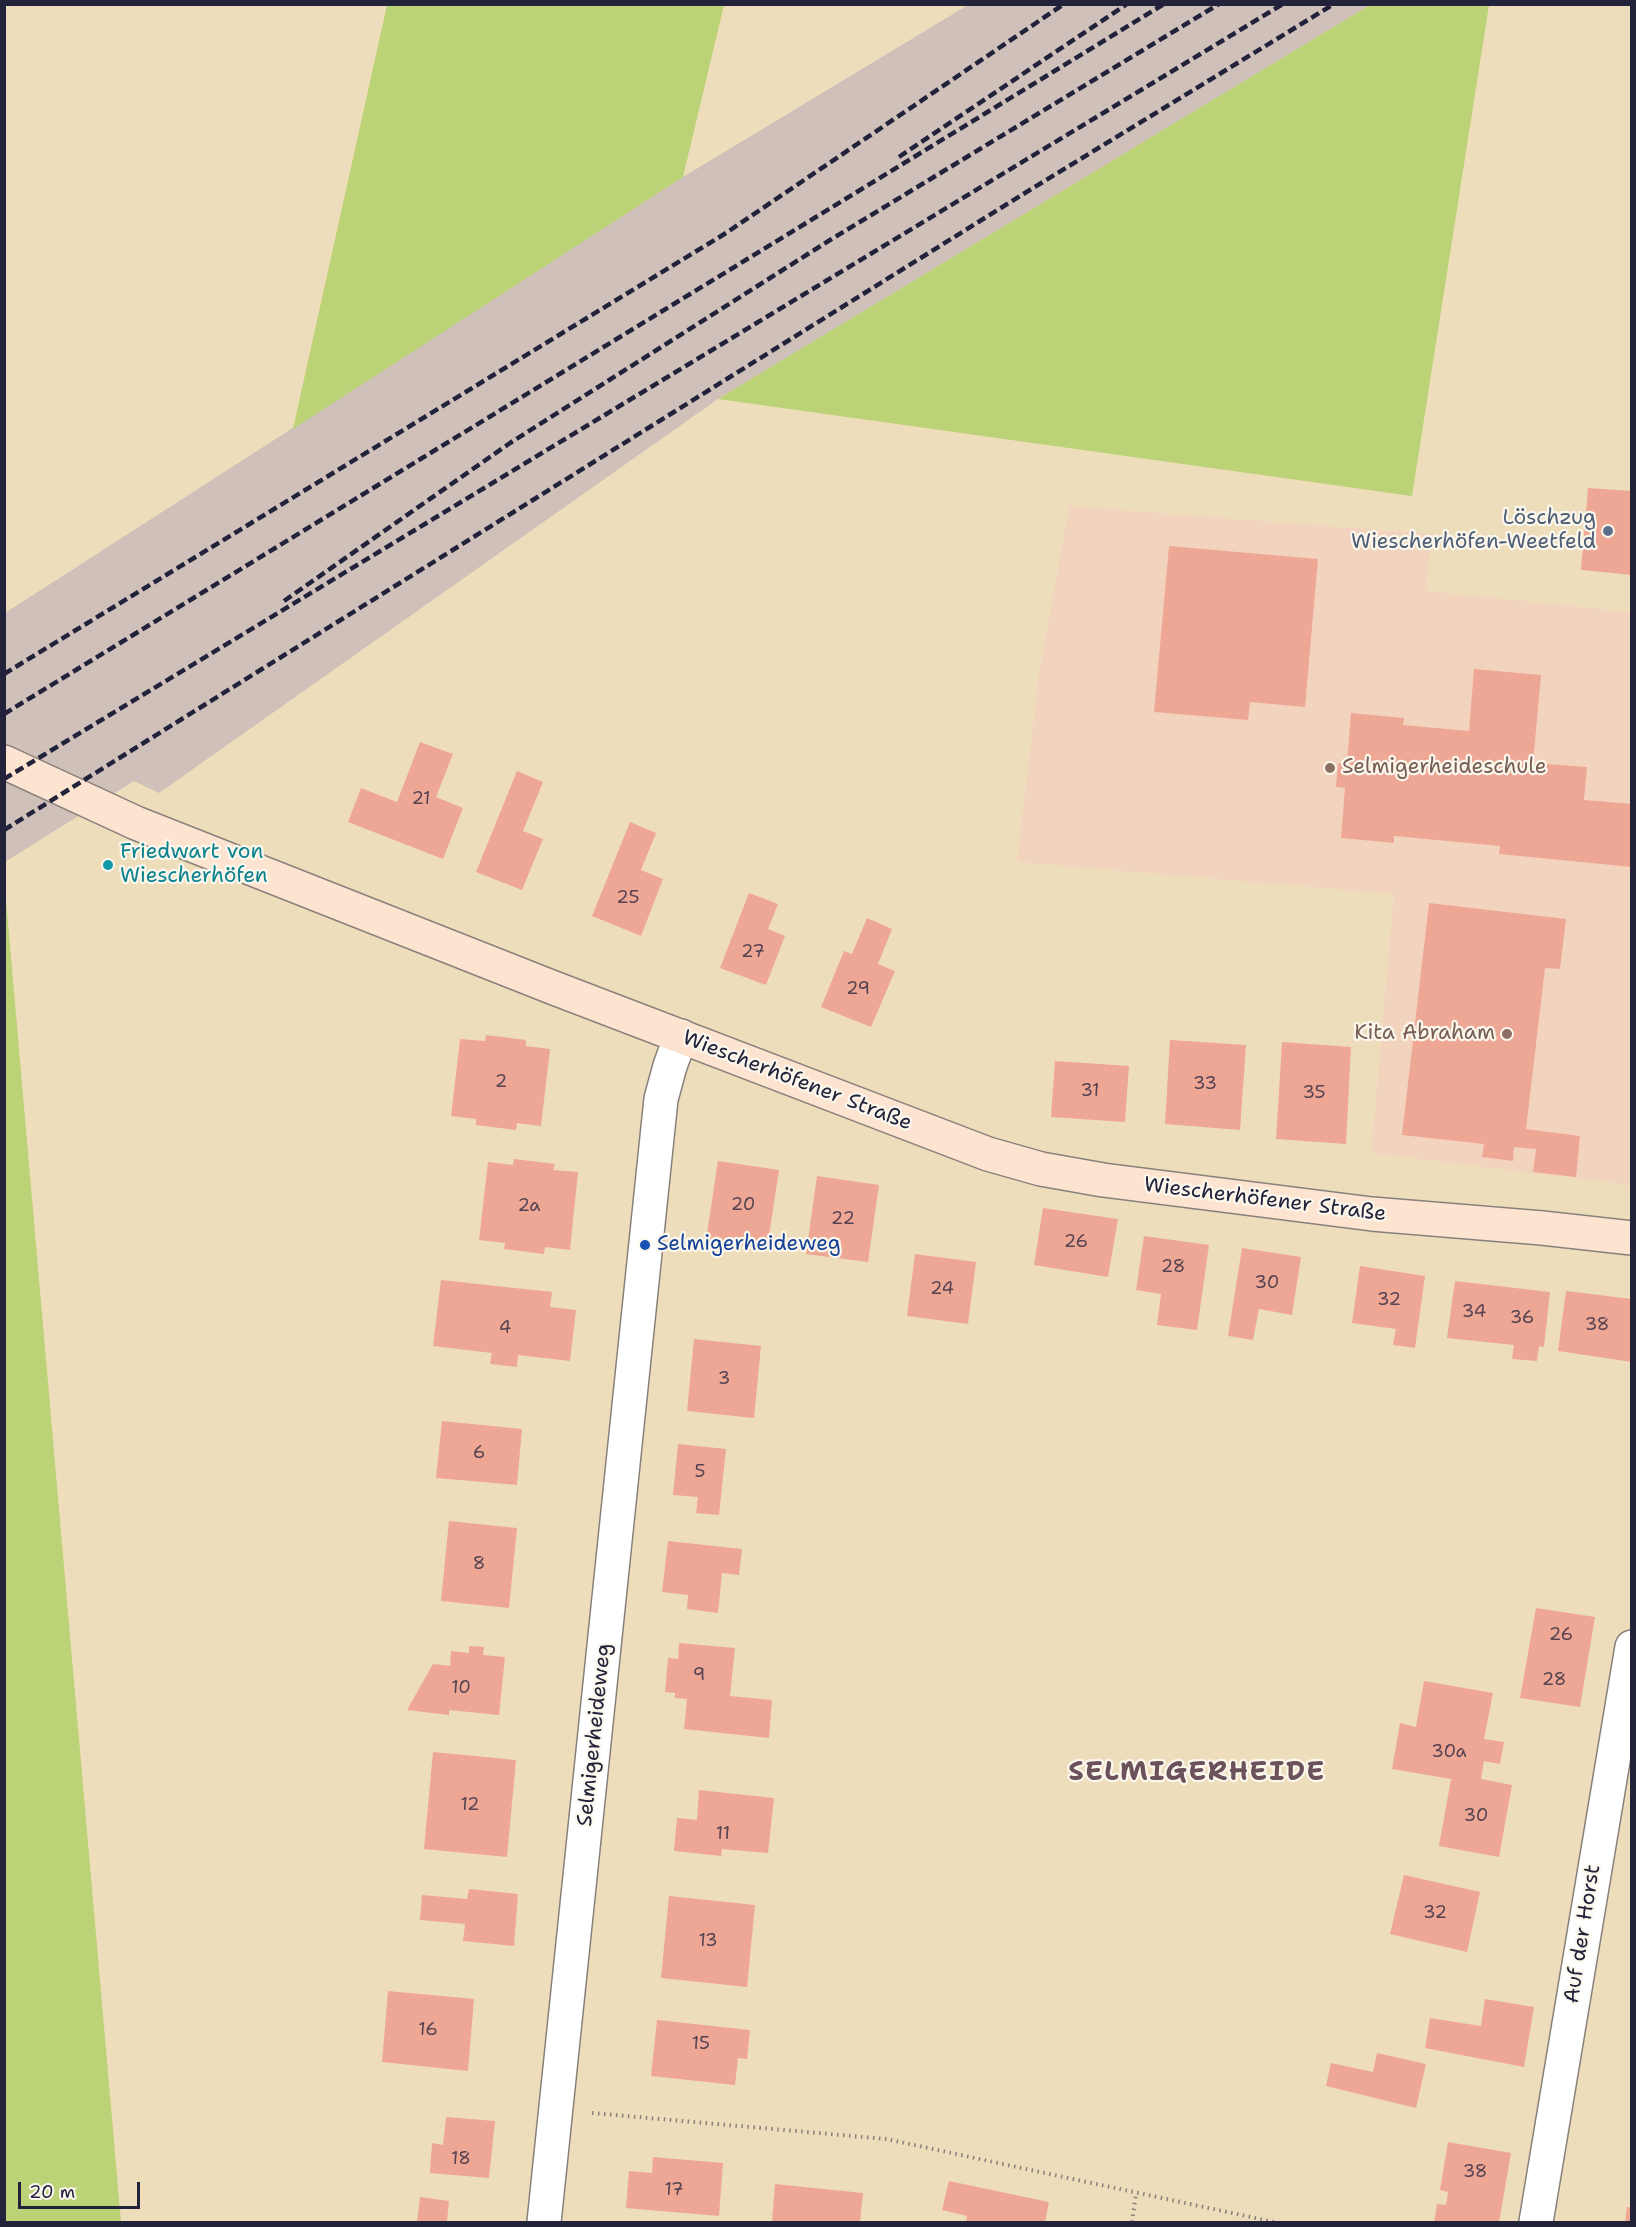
<!DOCTYPE html>
<meta charset="utf-8">
<style>
body{margin:0}
#map{position:relative;width:1636px;height:2227px;overflow:hidden;background:#edb;font-family:"Shantell Sans",sans-serif}
canvas{display:block}
.frame{position:absolute;inset:0;border:6px solid #22223b;pointer-events:none}
.scale{position:absolute;left:18px;top:2182px;width:122px;height:27px;box-sizing:border-box;border:3px solid #22223b;border-top:0;padding-left:8px;font-size:18px;line-height:21px;white-space:nowrap;color:#22223b;-webkit-text-stroke:4px #fbf7ec;paint-order:stroke}
</style>
<div id="map">
<canvas width="1636" height="2227"></canvas>
<div class="frame"></div>
<div class="scale">20 m</div>
</div>
<script>
const context = document.querySelector('canvas').getContext('2d');
context.lineJoin = 'round';
function fill(path, color) {
  context.fillStyle = color;
  context.fill(path, 'evenodd');
}
function toPath(rows) {
  const path = new Path2D();
  for (const r of rows) {
    path.moveTo(r[0], r[1]);
    for (let i = 2; i < r.length; i += 2) path.lineTo(r[i], r[i + 1]);
  }
  return path;
}
function trace(path, color, width, dash) {
  context.strokeStyle = color;
  context.lineWidth = width;
  context.lineCap = dash ? 'butt' : 'round';
  context.setLineDash(dash || []);
  context.stroke(path);
}
function drawText(font, color, halo, rows, align = 'center') {
  context.font = font + ' "Shantell Sans",sans-serif';
  context.lineWidth = 4.5;
  context.setLineDash([]);
  context.textBaseline = 'middle';
  context.strokeStyle = halo;
  context.fillStyle = color;
  for (const [text, x, y, turn = 0] of rows) {
    context.save();
    context.translate(x, y);
    context.rotate((+turn || 0) * Math.PI / 180);
    context.textAlign = isNaN(turn) ? turn : align;
    if (halo) context.strokeText(text, 0, 0);
    context.fillText(text, 0, 0);
    context.restore();
  }
}
fill(toPath([
 [1069,506,1432,534,1425,591,1631,612,1631,1185,1371,1153,1394,894,1017,862,1039,674]
]), '#f2d4be');
fill(toPath([
 [968,5,1370,5,718,399,159,793,134,781,5,862,5,613,683,177]
]), '#cfc0ba');
fill(toPath([
 [387,5,724,5,683,177,293,429],
 [1370,5,1489,5,1412,496,718,399],
 [6,900,121,2222,5,2222,4,901]
]), '#bcd276');
fill(toPath([
 [1588,488,1632,491,1632,575,1581,570],
 [1169,546,1318,559,1305,707,1250,702,1248,720,1154,712],
 [1474,669,1541,675,1533,763,1587,767,1584,800,1632,804,1632,867,1499,854,1500,846,1394,836,1394,843,1341,838,1345,788,1336,787,1338,763,1347,764,1351,713,1404,718,1403,725,1469,731],
 [420,742,453,754,436,797,463,808,443,859,348,822,361,788,397,802],
 [517,771,543,782,523,831,543,839,522,890,476,872],
 [630,822,656,833,641,870,663,879,641,936,592,916],
 [749,893,778,904,768,929,785,936,766,985,720,968],
 [1429,903,1566,919,1560,969,1545,968,1526,1129,1580,1136,1576,1177,1533,1172,1536,1149,1514,1147,1513,1161,1482,1157,1484,1144,1402,1135],
 [867,918,892,929,878,964,895,971,871,1027,821,1007,844,951,852,954],
 [486,1035,526,1040,526,1046,550,1049,541,1126,517,1123,516,1130,476,1125,476,1119,451,1116,460,1039,485,1041],
 [1170,1040,1246,1045,1240,1130,1165,1124],
 [1282,1042,1351,1047,1346,1144,1276,1139],
 [1055,1061,1129,1066,1125,1122,1051,1117],
 [514,1159,555,1164,553,1170,578,1172,570,1250,545,1247,544,1254,504,1249,505,1243,479,1240,488,1162,513,1165],
 [718,1161,779,1170,767,1249,706,1240],
 [817,1176,879,1185,868,1262,806,1254],
 [1043,1208,1118,1219,1108,1277,1034,1265],
 [1144,1236,1209,1245,1197,1330,1157,1325,1161,1294,1136,1290],
 [1242,1248,1301,1257,1292,1315,1259,1309,1253,1340,1228,1336],
 [915,1254,976,1262,968,1324,907,1316],
 [1360,1266,1425,1276,1415,1348,1393,1345,1396,1329,1352,1323],
 [441,1280,552,1292,550,1307,576,1310,570,1361,518,1355,517,1367,490,1364,492,1353,433,1346],
 [1455,1281,1550,1292,1544,1347,1539,1346,1537,1361,1512,1359,1514,1345,1447,1338],
 [1566,1291,1632,1299,1632,1362,1558,1351],
 [694,1339,761,1346,754,1418,687,1411],
 [442,1421,522,1429,517,1485,436,1478],
 [678,1444,726,1449,719,1515,696,1513,698,1497,673,1495],
 [449,1521,517,1528,509,1608,441,1601],
 [668,1541,742,1549,739,1575,722,1573,718,1613,687,1609,688,1595,662,1592],
 [1536,1608,1595,1617,1580,1707,1520,1698],
 [679,1643,735,1648,730,1696,772,1700,769,1738,684,1729,687,1699,675,1698,675,1693,665,1692,668,1658,678,1659],
 [469,1646,484,1647,483,1655,505,1657,499,1715,449,1710,449,1715,407,1710,433,1664,450,1666,451,1651,469,1653],
 [1424,1681,1493,1693,1484,1739,1504,1742,1500,1764,1484,1761,1481,1779,1512,1785,1499,1857,1439,1846,1451,1779,1392,1769,1400,1723,1416,1727],
 [433,1752,516,1760,507,1857,424,1849],
 [699,1790,774,1798,768,1853,722,1849,721,1856,674,1851,677,1818,697,1820],
 [1404,1875,1480,1892,1467,1952,1390,1934],
 [469,1889,518,1894,514,1946,463,1941,465,1924,420,1920,422,1895,467,1899],
 [669,1896,755,1905,747,1987,661,1978],
 [388,1991,474,1999,468,2071,382,2062],
 [1485,1999,1534,2007,1524,2067,1425,2048,1430,2018,1481,2026],
 [657,2020,750,2030,747,2059,738,2058,735,2085,651,2076],
 [1377,2053,1426,2064,1416,2108,1326,2086,1331,2063,1373,2072],
 [446,2117,495,2121,489,2178,430,2173,432,2143,443,2145],
 [1448,2142,1511,2153,1499,2222,1434,2222,1437,2204,1446,2205,1448,2192,1440,2190],
 [653,2157,723,2163,719,2216,626,2208,629,2171,652,2173],
 [949,2181,1049,2202,1045,2222,966,2222,967,2216,942,2210],
 [775,2184,863,2193,860,2222,772,2222],
 [420,2197,449,2201,447,2222,417,2222],
 [1627,2207,1632,2208,1632,2222,1625,2222]
]), '#efa795');
const street = toPath([
 [544,2222,661,1099,670,1066,681,1036],
 [1536,2222,1632,1647]
]);
const secondary = toPath([
 [4,762,136,823,554,988,988,1154,1041,1169,1103,1180,1372,1214,1542,1228,1632,1238]
]);
trace(street, '#88807b', 36);
trace(secondary, '#88807b', 36);
trace(toPath([
 [592,2113,886,2139,1274,2222],
 [1132,2222,1136,2194]
]), '#88807b', 4, [1.5, 4.5]);
trace(street, '#fff', 33);
trace(secondary, '#fde4d1', 33);
trace(toPath([
 [899,157,1127,4],
 [284,601,510,443,830,240,1219,4],
 [4,674,726,233,1064,4],
 [4,714,1164,4],
 [4,779,1283,4],
 [4,830,1020,196,1334,4]
]), '#22223b', 4.5, [9, 4.5]);
for (const [x, y, r, color] of [
 [1608,531,6,"#5c6f8a"],
 [1330,768,6,"#8d6e63"],
 [108,865,6,"#0f9aa8"],
 [1507,1034,6,"#8d6e63"],
 [645,1245,6,"#1a4fb4"]
]) {
  const dot = new Path2D();
  dot.arc(x, y, r, 0, 2 * Math.PI);
  context.fillStyle = color;
  context.fill(dot);
  trace(dot, '#fbf7ec', 2);
}
drawText('18px', '#554352', null, [
 ["21",421,799],
 ["25",628,898],
 ["27",753,952],
 ["29",858,989],
 ["2",501,1082],
 ["33",1205,1084],
 ["31",1090,1091],
 ["35",1314,1093],
 ["20",743,1205],
 ["2a",529,1206],
 ["22",843,1219],
 ["26",1076,1242],
 ["28",1173,1267],
 ["30",1267,1283],
 ["24",942,1289],
 ["32",1389,1300],
 ["34",1474,1312],
 ["36",1522,1318],
 ["38",1597,1325],
 ["4",505,1328],
 ["3",724,1379],
 ["6",479,1453],
 ["5",700,1472],
 ["8",479,1564],
 ["26",1561,1635],
 ["9",699,1675],
 ["28",1554,1680],
 ["10",461,1688],
 ["30a",1449,1752],
 ["12",470,1805],
 ["30",1476,1816],
 ["11",723,1834],
 ["32",1435,1913],
 ["13",708,1941],
 ["16",428,2030],
 ["15",701,2044],
 ["18",461,2159],
 ["38",1475,2172],
 ["17",674,2190]
]);
drawText('21px', '#4e5e75', '#fbf7ec', [
 ["Löschzug",1596,519],
 ["Wiescherhöfen-Weetfeld",1596,543]
], 'right');
drawText('21px', '#785e54', '#fbf7ec', [
 ["Selmigerheideschule",1342,768],
 ["Kita Abraham",1495,1034,"right"]
], 'left');
drawText('21px', '#0d838f', '#fbf7ec', [
 ["Friedwart von",120,853],
 ["Wiescherhöfen",120,877]
], 'left');
drawText('21px', '#22223b', '#fbf7ec', [
 ["Wiescherhöfener Straße",797,1081,21],
 ["Wiescherhöfener Straße",1265,1200,7],
 ["Selmigerheideweg",595,1735,-84],
 ["Auf der Horst",1583,1934,-81]
]);
drawText('21px', '#164399', '#fbf7ec', [
 ["Selmigerheideweg",657,1245]
], 'left');
context.letterSpacing = '1.5px';
drawText('bold 27px', '#6a515a', '#fbf7ec', [
 ["SELMIGERHEIDE",1197,1773]
]);
context.letterSpacing = '0px';
</script>
